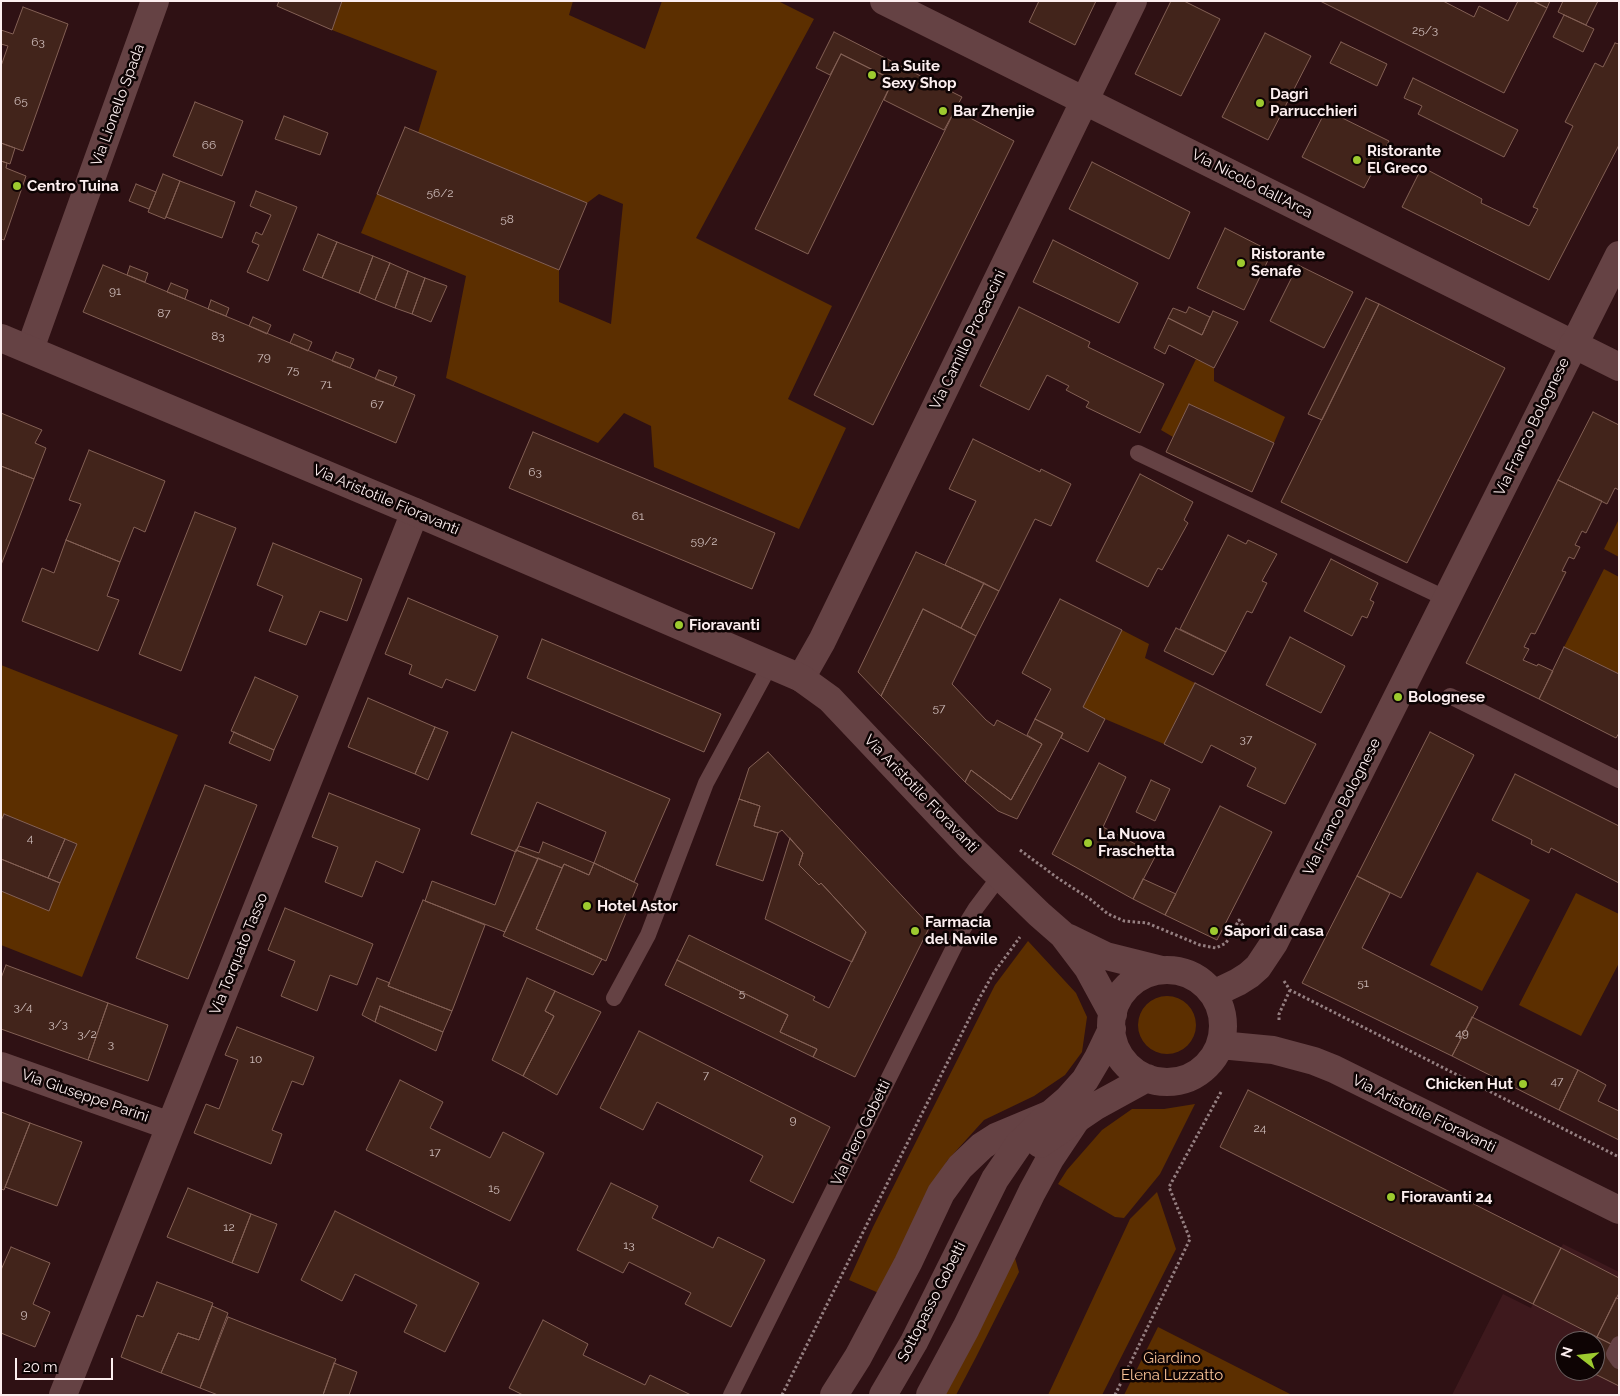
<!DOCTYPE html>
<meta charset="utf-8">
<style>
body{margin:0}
#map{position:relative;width:1620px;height:1396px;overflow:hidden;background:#2f1114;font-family:Raleway,sans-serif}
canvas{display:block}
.frame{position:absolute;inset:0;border:2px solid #fceeef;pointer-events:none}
.north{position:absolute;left:1555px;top:1331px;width:50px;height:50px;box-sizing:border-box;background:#0e0404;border:1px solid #6d6262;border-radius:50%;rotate:286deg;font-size:14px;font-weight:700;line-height:20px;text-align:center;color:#fceeef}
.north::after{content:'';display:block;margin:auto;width:18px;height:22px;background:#9dca2f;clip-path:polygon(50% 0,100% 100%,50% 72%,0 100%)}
.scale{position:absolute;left:15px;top:1358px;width:98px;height:22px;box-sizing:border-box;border:2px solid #fceeef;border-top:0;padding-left:6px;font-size:15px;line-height:18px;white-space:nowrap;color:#fceeef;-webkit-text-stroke:4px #0e0404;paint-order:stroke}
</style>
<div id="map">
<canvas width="1620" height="1396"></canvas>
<div class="frame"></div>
<div class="north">N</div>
<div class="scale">20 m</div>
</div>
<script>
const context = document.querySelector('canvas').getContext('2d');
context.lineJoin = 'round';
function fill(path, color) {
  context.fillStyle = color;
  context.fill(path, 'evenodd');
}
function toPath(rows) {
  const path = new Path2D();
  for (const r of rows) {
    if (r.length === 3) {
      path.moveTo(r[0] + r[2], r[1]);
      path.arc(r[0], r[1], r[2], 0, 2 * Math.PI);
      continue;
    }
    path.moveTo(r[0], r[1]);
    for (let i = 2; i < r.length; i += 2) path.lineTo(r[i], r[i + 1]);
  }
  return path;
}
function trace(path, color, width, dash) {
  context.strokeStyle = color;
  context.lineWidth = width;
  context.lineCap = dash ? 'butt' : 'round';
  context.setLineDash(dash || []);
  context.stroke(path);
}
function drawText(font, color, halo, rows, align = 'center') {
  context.font = font + ' Raleway,sans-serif';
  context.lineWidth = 5;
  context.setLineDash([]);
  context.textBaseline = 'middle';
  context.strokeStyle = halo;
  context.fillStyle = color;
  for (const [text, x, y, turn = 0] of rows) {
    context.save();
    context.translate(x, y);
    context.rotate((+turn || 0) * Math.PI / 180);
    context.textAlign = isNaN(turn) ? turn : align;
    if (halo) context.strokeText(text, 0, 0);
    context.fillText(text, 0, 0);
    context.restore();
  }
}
fill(toPath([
 [1563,1244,1619,1272,1619,1395,1452,1395,1503,1294,1531,1308],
 [1565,1341,1595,1341,1595,1371,1565,1371]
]), '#3e191d');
fill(toPath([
 [342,1,573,1,569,15,645,49,662,1,778,1,814,19,696,238,832,306,788,399,846,428,799,529,654,467,651,426,624,413,598,443,446,378,466,276,361,233,377,194,559,270,559,302,611,324,623,204,599,194,587,203,418,133,437,71,332,30],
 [1196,359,1214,368,1214,381,1285,417,1274,443,1189,404,1173,437,1161,430],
 [1619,519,1619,557,1604,549],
 [1604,569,1619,577,1619,674,1564,647],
 [1122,630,1149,644,1145,658,1195,683,1164,744,1105,719,1083,707],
 [1,665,178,735,82,977,1,945],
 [1477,872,1530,900,1482,991,1430,965],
 [1576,893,1619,914,1619,963,1581,1036,1519,1005],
 [1028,941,1076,993,1087,1017,1082,1052,1065,1075,1034,1096,984,1120,947,1161,914,1224,881,1294,849,1280,873,1227,995,985],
 [1167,1025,29],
 [1195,1104,1160,1174,1124,1218,1115,1217,1058,1184,1067,1170,1102,1130,1132,1109,1164,1109],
 [1157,1192,1176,1249,1102,1395,1048,1395,1130,1219],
 [1015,1258,1019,1272,975,1359,956,1395,943,1395,1013,1260],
 [1158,1327,1292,1395,1124,1395]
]), '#5c2f00');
const building = toPath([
 [279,1,342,1,332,30,277,6,279,1],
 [1039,1,1096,1,1075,45,1029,22,1039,1],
 [1171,1,1184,1,1220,19,1181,96,1135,74,1171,1],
 [1320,1,1443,1,1474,17,1479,6,1508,21,1518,1,1533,1,1547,8,1504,93,1320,1],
 [1533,1,1550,1,1547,8,1533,1],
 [1563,1,1598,1,1586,25,1558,12,1563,1],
 [23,7,68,24,23,151,1,143,1,66,8,46,1,44,1,30,13,34,23,7],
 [1564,15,1594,29,1583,52,1553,37,1564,15],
 [834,32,962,97,944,130,884,100,893,80,841,54,830,75,816,68,834,32],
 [1265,33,1311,56,1268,140,1222,117,1265,33],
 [1341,42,1387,64,1377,86,1330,63,1341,42],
 [1615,43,1619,44,1619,145,1549,280,1402,207,1422,167,1482,199,1481,203,1529,226,1538,209,1533,207,1573,126,1565,122,1595,63,1603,67,1615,43],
 [841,54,893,80,808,254,755,229,841,54],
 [1413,78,1518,130,1504,157,1418,114,1422,106,1404,98,1413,78],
 [195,102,243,121,222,176,173,156,195,102],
 [955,110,1014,141,873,425,814,395,955,110],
 [1326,110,1389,141,1364,188,1302,157,1326,110],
 [284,116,328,133,320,155,275,139,284,116],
 [405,127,587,203,559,270,377,194,405,127],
 [1,143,15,148,10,164,1,161,1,143],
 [1,161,7,163,6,168,26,176,4,240,1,239,1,161],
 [1092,162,1190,212,1169,259,1069,209,1092,162],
 [163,174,180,181,165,219,148,212,163,174],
 [180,181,235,202,222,238,166,217,180,181],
 [136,184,156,192,149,209,129,201,136,184],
 [256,191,297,207,268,281,247,272,259,245,252,242,256,232,262,235,271,215,250,206,256,191],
 [1225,228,1272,252,1244,310,1197,288,1225,228],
 [318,234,337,242,322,278,303,270,318,234],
 [1053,240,1138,283,1119,323,1033,282,1053,240],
 [337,242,373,256,359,293,322,278,337,242],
 [373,256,390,263,375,300,359,293,373,256],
 [390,263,408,271,395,308,375,300,390,263],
 [103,265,415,395,396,443,83,312,103,265],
 [1298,265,1353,292,1324,348,1270,321,1298,265],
 [130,266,148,273,145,282,127,275,130,266],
 [408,271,425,278,412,314,395,308,408,271],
 [425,278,447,286,431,322,412,314,425,278],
 [171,283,188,290,185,299,167,292,171,283],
 [1366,298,1379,304,1322,420,1308,414,1366,298],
 [211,300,229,308,226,316,208,309,211,300],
 [1379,304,1505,368,1407,563,1281,502,1379,304],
 [1019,307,1090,342,1088,347,1164,384,1140,433,1086,407,1089,402,1066,390,1069,386,1047,375,1029,410,980,386,1019,307],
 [1189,307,1210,317,1202,335,1168,318,1173,308,1186,313,1189,307],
 [1213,311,1238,322,1214,368,1169,345,1165,354,1154,348,1168,318,1202,335,1213,311],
 [253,317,271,325,267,334,249,326,253,317],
 [294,334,312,342,308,351,290,343,294,334],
 [336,352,354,359,350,368,332,361,336,352],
 [379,370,397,377,393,386,375,379,379,370],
 [1189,404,1274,443,1252,492,1166,452,1189,404],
 [1593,412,1619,425,1619,490,1615,488,1607,504,1558,480,1593,412],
 [1,413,42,430,35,443,46,448,34,479,1,466,1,413],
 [533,432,775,533,752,589,509,488,533,432],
 [973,439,1040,472,1041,469,1071,484,1051,526,1035,519,999,591,945,565,976,501,949,489,973,439],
 [89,450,165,481,145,532,134,527,120,562,66,540,81,504,69,500,89,450],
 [1,466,34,479,1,565,1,466],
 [1140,474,1193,502,1184,520,1188,523,1162,570,1158,568,1148,587,1096,561,1140,474],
 [1558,480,1602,501,1586,533,1582,531,1575,545,1580,547,1574,559,1569,557,1562,571,1566,572,1535,634,1531,633,1524,647,1529,649,1523,660,1537,666,1538,664,1553,671,1539,699,1466,663,1558,480],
 [195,512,236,528,181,671,139,654,195,512],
 [1228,535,1246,544,1248,540,1277,554,1262,581,1267,583,1252,613,1247,611,1226,652,1180,629,1228,535],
 [66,540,120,562,107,596,119,600,98,651,22,621,42,568,54,573,66,540],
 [273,543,362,579,347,621,320,611,306,645,269,631,283,596,257,585,273,543],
 [916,552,984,583,961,628,923,609,881,696,858,672,916,552],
 [1331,559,1378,583,1370,600,1374,602,1367,618,1362,616,1352,636,1304,611,1331,559],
 [984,583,999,591,976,636,961,628,984,583],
 [408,598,498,636,475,691,446,679,442,688,409,674,412,665,385,654,408,598],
 [1060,599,1122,630,1083,707,1105,719,1088,752,1061,738,1063,733,1035,719,1051,689,1022,673,1060,599],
 [923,609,976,636,952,684,986,720,994,726,997,720,1042,744,1011,800,971,770,965,782,881,696,923,609],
 [1176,628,1226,652,1213,675,1164,651,1176,628],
 [1290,637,1345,666,1321,713,1266,685,1290,637],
 [542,639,721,714,704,752,527,678,542,639],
 [1564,647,1619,674,1619,733,1616,738,1539,699,1564,647],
 [255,677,298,696,274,750,231,731,255,677],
 [1195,683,1316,744,1285,804,1247,786,1256,768,1211,745,1202,763,1164,744,1195,683],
 [368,698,435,727,415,774,348,747,368,698],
 [1035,719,1063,733,1017,819,998,811,965,782,971,770,1011,800,1042,744,1027,735,1035,719],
 [435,727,448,732,428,780,415,774,435,727],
 [234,732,274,750,270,761,229,743,234,732],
 [512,732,670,799,634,882,594,863,606,832,537,802,516,852,471,834,512,732],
 [1430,732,1474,755,1401,898,1357,876,1430,732],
 [768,752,930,926,855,1077,813,1057,817,1049,780,1032,788,1015,677,960,689,935,815,997,813,1000,829,1008,866,932,821,883,819,885,799,865,803,853,782,830,778,833,754,826,760,806,739,799,749,768,768,752],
 [1099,763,1126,777,1103,827,1156,855,1133,899,1052,854,1099,763],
 [1515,774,1619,826,1619,883,1551,848,1549,853,1531,844,1532,840,1492,820,1515,774],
 [1151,780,1170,789,1155,821,1136,812,1151,780],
 [205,785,257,805,188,979,136,958,205,785],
 [329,793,420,829,403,873,376,861,362,897,325,882,338,847,312,837,329,793],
 [739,799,760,806,754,826,778,833,763,881,716,865,739,799],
 [1220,806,1272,832,1217,940,1165,915,1220,806],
 [4,814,65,839,48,878,1,859,1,821,4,814],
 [790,838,803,853,799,865,819,885,821,883,866,932,852,962,765,919,790,838],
 [65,839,77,844,60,883,48,878,65,839],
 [543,842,594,863,589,875,564,864,562,868,516,850,519,846,539,853,543,842],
 [516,850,538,859,505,932,425,901,432,881,495,905,516,850],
 [538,858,562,868,536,929,602,959,593,975,503,936,538,858],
 [1,859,60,883,49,911,1,891,1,859],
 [594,863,638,884,606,961,536,929,564,864,589,875,594,863],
 [1357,876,1390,893,1362,948,1478,1007,1452,1056,1302,983,1357,876],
 [1143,879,1176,894,1165,915,1133,899,1143,879],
 [423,900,485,925,452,1011,388,986,423,900],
 [285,908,373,944,357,985,330,975,317,1011,281,996,295,961,268,950,285,908],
 [677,960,788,1015,780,1032,817,1049,813,1057,665,985,677,960],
 [6,965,108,1003,88,1060,1,1029,1,978,6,965],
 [377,978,390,983,388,986,452,1011,443,1032,380,1006,375,1022,362,1015,377,978],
 [527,978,555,991,545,1011,554,1016,523,1076,492,1060,527,978],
 [555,991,601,1012,557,1095,523,1076,554,1016,545,1011,555,991],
 [108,1003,168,1025,148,1081,88,1060,108,1003],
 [380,1006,443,1032,436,1051,375,1022,380,1006],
 [1472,1017,1578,1070,1559,1110,1452,1056,1472,1017],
 [237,1027,314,1057,303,1085,292,1081,272,1130,282,1134,271,1164,194,1133,206,1104,219,1109,238,1060,225,1055,237,1027],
 [639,1031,830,1127,793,1203,750,1181,763,1156,657,1102,643,1130,600,1108,639,1031],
 [1578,1070,1606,1085,1598,1101,1619,1111,1619,1140,1559,1110,1578,1070],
 [400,1080,443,1102,430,1128,490,1158,503,1132,544,1153,510,1221,366,1150,400,1080],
 [1248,1090,1561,1248,1533,1304,1220,1147,1248,1090],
 [1,1112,30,1123,4,1190,1,1189,1,1112],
 [30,1123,82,1142,57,1206,5,1187,30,1123],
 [611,1183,658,1206,652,1218,713,1248,718,1237,765,1260,731,1327,685,1304,691,1293,629,1262,623,1273,577,1250,611,1183],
 [188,1188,251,1214,232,1263,167,1237,188,1188],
 [335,1211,479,1283,445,1352,404,1332,417,1305,355,1274,342,1301,301,1280,335,1211],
 [251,1214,277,1224,258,1273,232,1263,251,1214],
 [11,1247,50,1263,33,1304,50,1312,35,1347,1,1333,1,1270,11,1247],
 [1561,1248,1619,1278,1619,1293,1597,1337,1533,1304,1561,1248],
 [157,1282,213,1303,199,1340,178,1333,161,1373,121,1357,137,1315,143,1317,157,1282],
 [1616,1298,1619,1299,1619,1348,1597,1337,1616,1298],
 [212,1306,228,1313,200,1388,161,1373,178,1333,199,1340,212,1306],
 [228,1317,336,1359,323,1395,218,1395,200,1388,228,1317],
 [543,1320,588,1344,583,1355,645,1385,650,1375,691,1395,523,1395,509,1388,543,1320],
 [1597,1337,1619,1348,1619,1386,1589,1371,1595,1371,1595,1341,1597,1337],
 [334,1363,357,1372,349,1395,323,1395,334,1363]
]);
fill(building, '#42241b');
trace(building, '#836055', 1);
trace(toPath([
 [1020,850,1059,879,1090,899,1108,914,1124,921,1147,923,1200,945,1216,948,1226,943,1239,920,1246,930],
 [1284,981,1290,990,1619,1157],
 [1279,1020,1279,1014,1290,990],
 [782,1395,979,999,993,974,1020,937],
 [1115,1395,1190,1239,1169,1187,1221,1092]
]), '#957f81', 3, [2.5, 2.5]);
trace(toPath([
 [1138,453,1447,599],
 [1450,696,1619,780],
 [614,998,648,935,706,783,770,665],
 [1619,1344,1614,1354,1619,1361],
 [731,1395,963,929,976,908,1000,876]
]), '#654244', 16);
trace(toPath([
 [884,1,1573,344],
 [30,349,155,1],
 [801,678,822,641,1133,1],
 [1,1066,170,1126],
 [63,1395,415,512],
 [834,1395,858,1357,908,1263,941,1193,960,1167,982,1146,996,1137,1051,1114],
 [930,1395,966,1328,1032,1192,1050,1159,1076,1120]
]), '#654244', 28);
trace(toPath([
 [1,338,415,512,801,678,830,699,969,846,1039,914,1063,935,1088,968,1113,1014],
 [1573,344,1619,367],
 [1069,938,1106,956,1162,970],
 [1167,1026,56],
 [1213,994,1238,982,1249,975,1258,967,1274,943,1619,255],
 [1220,1045,1273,1050,1314,1061,1334,1069,1619,1210],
 [1040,1144,1096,1106,1147,1078],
 [883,1395,914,1342,995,1179,1019,1144,1039,1124,1068,1099,1085,1080,1098,1058,1112,1029]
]), '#654244', 28);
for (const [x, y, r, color] of [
 [872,75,5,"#9dca2f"],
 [1260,103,5,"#9dca2f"],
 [943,111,5,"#9dca2f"],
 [1357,160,5,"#9dca2f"],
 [17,186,5,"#9dca2f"],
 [1241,263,5,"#9dca2f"],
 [679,625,5,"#9dca2f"],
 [1398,697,5,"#9dca2f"],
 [1088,843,5,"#9dca2f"],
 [587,906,5,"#9dca2f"],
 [915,931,5,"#9dca2f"],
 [1214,931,5,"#9dca2f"],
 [1523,1084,5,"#9dca2f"],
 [1391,1197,5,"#9dca2f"]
]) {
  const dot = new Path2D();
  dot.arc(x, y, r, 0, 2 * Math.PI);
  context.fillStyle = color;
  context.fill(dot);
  trace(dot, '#0e0404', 2);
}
drawText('12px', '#cebcba', null, [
 ["25/3",1425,30],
 ["63",38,42],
 ["65",21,101],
 ["66",209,145],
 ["56/2",440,193],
 ["58",507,219],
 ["91",115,291],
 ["87",164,313],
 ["83",218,336],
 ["79",264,357],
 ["75",293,370],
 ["71",326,384],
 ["67",377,404],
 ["63",535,472],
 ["61",638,516],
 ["59/2",704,541],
 ["57",939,708],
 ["37",1246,739],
 ["4",30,838],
 ["51",1363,983],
 ["5",742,993],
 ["3/4",23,1007],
 ["3/3",58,1024],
 ["49",1462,1033],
 ["3/2",87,1034],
 ["3",111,1044],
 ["10",256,1059],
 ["7",706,1075],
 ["47",1557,1081],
 ["9",793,1120],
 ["24",1260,1128],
 ["17",435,1152],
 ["15",494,1188],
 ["12",229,1227],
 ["13",629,1245],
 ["9",24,1314]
]);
drawText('bold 15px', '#fceeef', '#0e0404', [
 ["La Suite",882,66],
 ["Sexy Shop",882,83],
 ["Dagrì",1270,94],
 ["Parrucchieri",1270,111],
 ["Bar Zhenjie",953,111],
 ["Ristorante",1367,151],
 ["El Greco",1367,168],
 ["Centro Tuina",27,186],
 ["Ristorante",1251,254],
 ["Senafe",1251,271],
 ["Fioravanti",689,625],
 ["Bolognese",1408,697],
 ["La Nuova",1098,834],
 ["Fraschetta",1098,851],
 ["Hotel Astor",597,906],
 ["Farmacia",925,922],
 ["del Navile",925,939],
 ["Sapori di casa",1224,931],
 ["Chicken Hut",1513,1084,"right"],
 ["Fioravanti 24",1401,1197]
], 'left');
drawText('15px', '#fceeef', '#0e0404', [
 ["Via Lionello Spada",118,105,-70],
 ["Via Nicolò dall'Arca",1252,184,27],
 ["Via Camillo Procaccini",968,340,-64],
 ["Via Franco Bolognese",1532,427,-64],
 ["Via Aristotile Fioravanti",386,500,23],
 ["Via Aristotile Fioravanti",921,794,46],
 ["Via Franco Bolognese",1342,807,-63],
 ["Via Torquato Tasso",239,954,-68],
 ["Via Giuseppe Parini",85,1096,19],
 ["Via Aristotile Fioravanti",1424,1114,26],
 ["Via Piero Gobetti",861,1133,-64],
 ["Sottopasso Gobetti",932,1302,-63]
]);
drawText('15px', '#f8c195', '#0e0404', [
 ["Giardino",1172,1358],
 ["Elena Luzzatto",1172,1375]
]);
</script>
